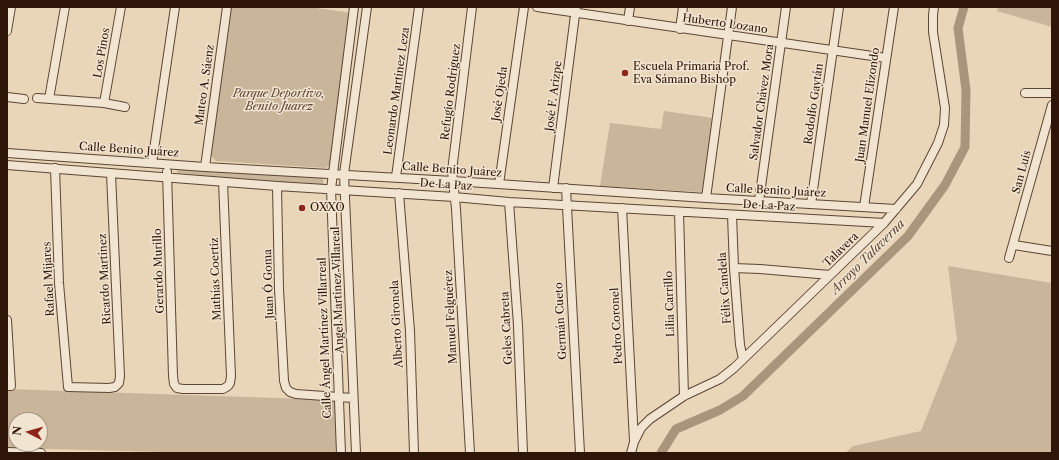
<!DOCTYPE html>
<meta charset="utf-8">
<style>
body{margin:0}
#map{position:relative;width:1059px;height:460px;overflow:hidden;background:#e9d5b8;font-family:"Libre Caslon Text",serif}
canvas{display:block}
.frame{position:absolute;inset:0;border:8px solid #2d1608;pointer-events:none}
.north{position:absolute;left:8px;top:412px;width:40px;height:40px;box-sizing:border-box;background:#f1e4d1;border:1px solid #a39281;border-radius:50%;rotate:276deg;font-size:11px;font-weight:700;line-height:16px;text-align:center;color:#2d1608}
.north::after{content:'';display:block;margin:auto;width:14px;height:18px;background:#8f2418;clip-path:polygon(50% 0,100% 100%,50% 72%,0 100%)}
</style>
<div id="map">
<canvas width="1059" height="460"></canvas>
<div class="frame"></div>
<div class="north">N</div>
</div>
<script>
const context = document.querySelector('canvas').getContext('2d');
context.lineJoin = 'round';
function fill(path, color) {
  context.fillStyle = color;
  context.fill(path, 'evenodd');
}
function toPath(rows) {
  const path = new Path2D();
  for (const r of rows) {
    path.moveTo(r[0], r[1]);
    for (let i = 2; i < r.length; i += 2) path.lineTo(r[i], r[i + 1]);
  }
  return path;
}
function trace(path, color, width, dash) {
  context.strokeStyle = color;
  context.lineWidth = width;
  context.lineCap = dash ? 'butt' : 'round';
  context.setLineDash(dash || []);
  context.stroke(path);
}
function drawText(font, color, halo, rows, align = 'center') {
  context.font = font + ' "Libre Caslon Text",serif';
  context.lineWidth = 3;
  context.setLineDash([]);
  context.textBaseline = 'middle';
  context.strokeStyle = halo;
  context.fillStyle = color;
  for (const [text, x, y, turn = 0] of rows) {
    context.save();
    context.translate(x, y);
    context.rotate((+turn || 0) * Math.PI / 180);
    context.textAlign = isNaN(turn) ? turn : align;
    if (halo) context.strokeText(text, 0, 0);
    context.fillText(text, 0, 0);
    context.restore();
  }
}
fill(toPath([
 [231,7,308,7,345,12,350,14,332,162,326,168,216,161,212,157,212,148],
 [998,7,1052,7,1052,27,997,11],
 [664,111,713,118,705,186,701,192,600,186,610,123,661,129],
 [177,167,324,174,323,186,177,173],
 [948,266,1052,283,1052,453,845,453,853,446,921,431,957,340],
 [7,389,337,400,340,453,202,453,7,448],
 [16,420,40,420,40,444,16,444]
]), '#c9b59a');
trace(toPath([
 [661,453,676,429,720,410,743,396,908,236,945,185,965,147,966,90,958,28,964,7]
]), '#a9947c', 9);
const minor = toPath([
 [537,7,886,58],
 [628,21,630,7],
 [680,29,683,7],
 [7,31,11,7],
 [1025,93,1052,93],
 [7,97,24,99],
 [37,98,104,103,125,107],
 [49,99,65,7],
 [104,103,121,7],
 [7,153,205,167,453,181,706,198,896,209],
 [152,163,175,7],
 [7,165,277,186,454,197,509,202,884,223],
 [205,167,227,7],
 [55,168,59,283,68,387,109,388,115,387,119,383,120,376,111,174],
 [167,172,173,376,174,384,177,388,183,389,223,389,228,386,230,383,231,376,223,182],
 [396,177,419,7],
 [499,184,524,7],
 [277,186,279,289,284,381,286,388,290,392,296,394,353,398],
 [553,188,576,7],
 [566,188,580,453],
 [399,193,410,331,414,453],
 [706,198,732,7],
 [759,201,786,7],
 [509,202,518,325,523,453],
 [811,204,839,7],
 [864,207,894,7],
 [622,208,634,441],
 [679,212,684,396],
 [732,215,734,268,740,345,743,359],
 [1014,245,1052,251],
 [1009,258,1052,105],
 [734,268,760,269,830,275],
 [7,320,11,386,7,386],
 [7,452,41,453],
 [341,453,331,189,354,7],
 [356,453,344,174,367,7],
 [470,453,456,209,452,171,472,7],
 [631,453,634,442,641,428,650,419,684,396,720,379,734,368,884,223,917,184,938,143,944,125,945,108,933,32,933,15,934,7]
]);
trace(minor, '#5c4634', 10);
trace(minor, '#f1e4d1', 8);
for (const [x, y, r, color] of [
 [625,73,4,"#8f2418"],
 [302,208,4,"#8f2418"]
]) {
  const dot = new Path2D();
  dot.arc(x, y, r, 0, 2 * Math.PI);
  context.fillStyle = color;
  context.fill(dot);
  trace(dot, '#f1e4d1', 1.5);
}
drawText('11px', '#2d1608', '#f1e4d1', [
 ["Huberto Lozano",725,24,8],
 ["Los Pinos",102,53,-80],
 ["Mateo A. Sáenz",205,85,-82],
 ["Leonardo Martinez Leza",397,91,-82],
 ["Refugio Rodríguez",451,92,-83],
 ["José Ojeda",500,94,-82],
 ["José F. Arizpe",554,96,-83],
 ["Salvador Chávez Mora",762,102,-82],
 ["Rodolfo Gaytán",814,104,-82],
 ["Juan Manuel Elizondo",868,105,-82],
 ["Calle Benito Juárez",129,150,4],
 ["Calle Benito Juárez",452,170,4],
 ["San Luis",1022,172,-75],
 ["De La Paz",446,185,4],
 ["Calle Benito Juárez",776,191,3],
 ["De La Paz",769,206,3],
 ["Talavera",841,250,-44],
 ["Gerardo Murillo",159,271,-92],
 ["Rafael Mijares",49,279,-93],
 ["Ricardo Martínez",105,279,-93],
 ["Mathías Coertiz",216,279,-92],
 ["Juan Ó Goma",269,284,-92],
 ["Félix Candela",725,288,-94],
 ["Angel Martinez Villareal",338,290,-92],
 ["Lilia Carrillo",670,304,-92],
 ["Manuel Felguérez",451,317,-93],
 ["Germán Cueto",561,321,-93],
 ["Alberto Gironela",397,324,-93],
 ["Pedro Coronel",617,326,-93],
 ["Geles Cabreta",507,328,-93],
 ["Calle Ángel Martínez Villarreal",325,338,-92]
]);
drawText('11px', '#2d1608', '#f1e4d1', [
 ["Escuela Primaria Prof.",633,67],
 ["Eva Sámano Bishop",633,80],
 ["OXXO",310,208]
], 'left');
drawText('italic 11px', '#5c4634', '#f1e4d1', [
 ["Parque Deportivo,",279,94],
 ["Benito Juarez",279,107]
]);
drawText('italic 12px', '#5f4836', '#f1e4d1', [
 ["Arroyo Talaverna",868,257,-45]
]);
</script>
